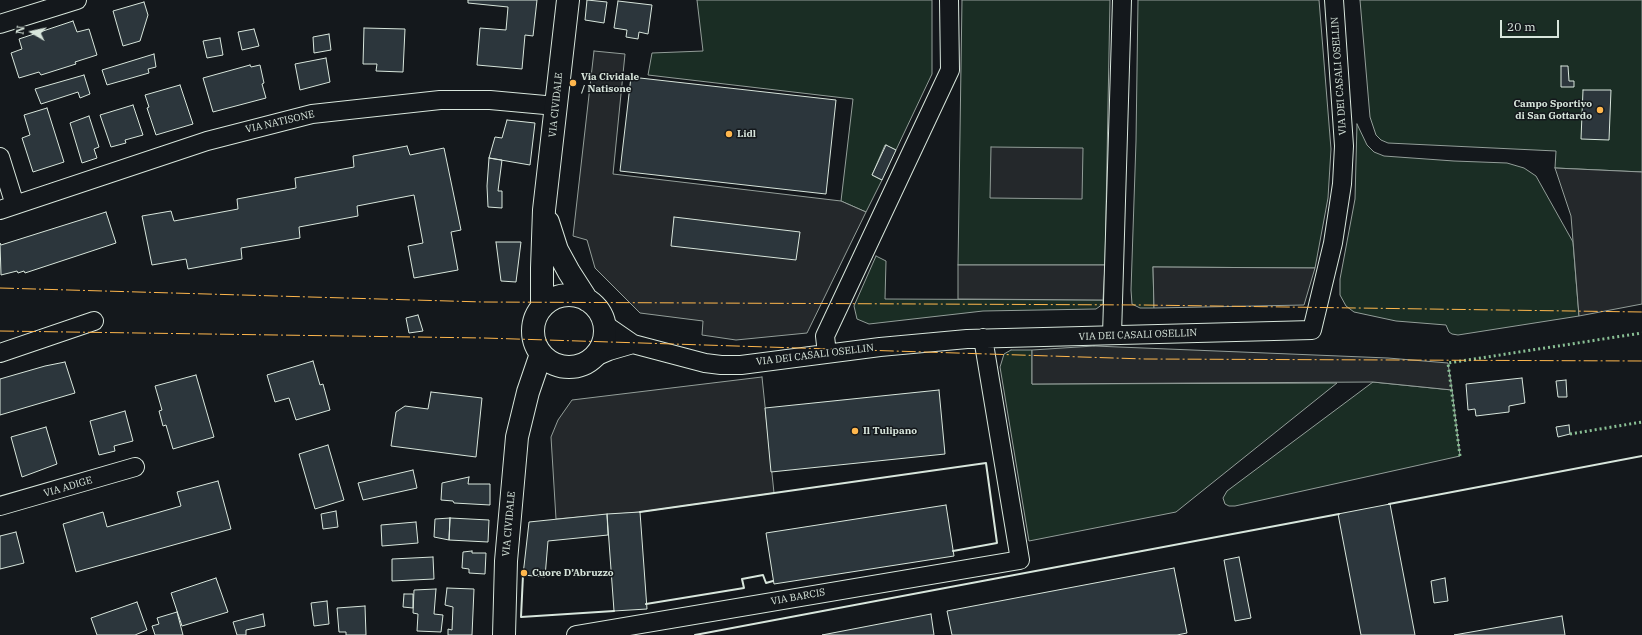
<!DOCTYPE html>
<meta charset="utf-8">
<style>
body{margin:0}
#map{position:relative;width:1642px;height:635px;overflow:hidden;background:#14181c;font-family:"IBM Plex Serif",serif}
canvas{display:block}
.north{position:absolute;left:12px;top:12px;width:40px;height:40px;-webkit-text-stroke:3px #14181c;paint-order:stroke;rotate:279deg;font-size:11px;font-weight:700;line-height:16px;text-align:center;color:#d8e6dc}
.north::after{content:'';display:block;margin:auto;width:14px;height:18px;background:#d8e6dc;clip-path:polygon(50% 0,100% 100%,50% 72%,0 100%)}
.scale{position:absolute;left:1500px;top:20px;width:59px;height:18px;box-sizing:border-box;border:2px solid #d8e6dc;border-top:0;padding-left:5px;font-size:12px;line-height:14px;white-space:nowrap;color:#d8e6dc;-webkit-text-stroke:3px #14181c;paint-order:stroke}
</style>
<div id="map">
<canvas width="1642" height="635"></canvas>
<div class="north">N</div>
<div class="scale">20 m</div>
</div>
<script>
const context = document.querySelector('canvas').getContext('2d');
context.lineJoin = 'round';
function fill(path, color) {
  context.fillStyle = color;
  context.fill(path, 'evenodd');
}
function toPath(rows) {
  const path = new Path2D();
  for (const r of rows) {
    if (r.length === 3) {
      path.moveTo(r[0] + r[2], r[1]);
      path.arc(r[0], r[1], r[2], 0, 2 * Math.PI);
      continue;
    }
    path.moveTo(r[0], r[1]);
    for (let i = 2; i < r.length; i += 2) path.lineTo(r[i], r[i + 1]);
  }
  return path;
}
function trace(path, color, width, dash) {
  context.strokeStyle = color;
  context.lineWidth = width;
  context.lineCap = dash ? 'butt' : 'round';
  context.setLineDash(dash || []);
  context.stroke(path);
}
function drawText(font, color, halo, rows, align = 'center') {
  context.font = font + ' "IBM Plex Serif",serif';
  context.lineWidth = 3;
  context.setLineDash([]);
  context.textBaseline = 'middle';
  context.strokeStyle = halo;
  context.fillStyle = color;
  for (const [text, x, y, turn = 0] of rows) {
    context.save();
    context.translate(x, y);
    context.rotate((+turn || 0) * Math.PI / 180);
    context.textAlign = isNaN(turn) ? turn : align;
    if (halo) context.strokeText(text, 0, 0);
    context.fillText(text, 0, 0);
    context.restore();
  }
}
const green = toPath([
 [697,0,932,0,932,74,896,150,885,145,872,175,882,180,866,212,841,201,853,99,648,75,652,53,703,51,697,0],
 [962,0,1110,0,1105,265,958,265,962,0],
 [1138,0,1319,0,1331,149,1328,198,1315,268,1153,267,1154,308,1140,308,1132,304,1131,290,1136,141,1138,0],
 [1360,0,1642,0,1642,172,1555,168,1556,151,1388,143,1381,140,1376,135,1370,117,1360,0],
 [1357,124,1367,145,1374,152,1384,156,1454,161,1507,163,1524,168,1536,176,1573,242,1579,316,1458,335,1452,334,1449,332,1446,325,1396,321,1354,312,1346,306,1340,295,1340,279,1355,199,1357,124],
 [876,256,886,261,885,299,1103,300,1103,304,1096,309,983,311,869,324,857,319,854,306,876,256],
 [1011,350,1032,350,1032,384,1337,383,1176,512,1029,541,1000,367,1004,354,1011,350],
 [1373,382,1452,390,1460,456,1235,506,1229,506,1225,504,1223,498,1227,491,1373,382]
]);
fill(green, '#1a2d24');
trace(green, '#939e99', 1);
const parking = toPath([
 [594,51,625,54,613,174,841,201,866,212,807,333,736,340,702,335,703,321,640,313,595,268,587,240,573,236,594,51],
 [991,147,1083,148,1082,199,990,198,991,147],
 [1555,168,1642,172,1642,304,1579,316,1571,216,1555,168],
 [958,265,1105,265,1103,300,958,299,958,265],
 [1153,267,1315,268,1304,305,1154,308,1153,267],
 [1094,346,1388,358,1448,363,1452,390,1373,382,1032,384,1032,350,1094,346],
 [762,377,774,493,640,512,556,519,551,437,558,420,572,400,762,377]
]);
fill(parking, '#24282b');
trace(parking, '#939e99', 1);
const building = toPath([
 [468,0,537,0,533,36,525,35,522,69,477,65,480,28,506,30,508,7,468,3,468,0],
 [587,0,607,2,604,23,585,20,587,0],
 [618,1,652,5,648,34,639,32,638,39,626,37,627,30,614,28,618,1],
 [144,2,148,15,140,41,123,46,113,11,144,2],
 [73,21,77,32,89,29,97,55,75,62,76,64,41,75,39,72,19,78,11,53,22,49,19,39,73,21],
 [364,28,405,29,403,72,376,71,377,64,363,64,364,28],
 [254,29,259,46,242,50,238,32,254,29],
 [329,34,331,50,314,53,313,37,329,34],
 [220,38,223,55,207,58,203,41,220,38],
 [154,54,156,67,148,69,149,73,107,85,102,70,154,54],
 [326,58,330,82,300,90,295,64,326,58],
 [250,65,251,67,260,65,264,83,262,84,266,98,213,112,203,78,250,65],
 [1561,66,1568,66,1569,81,1574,81,1574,87,1561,87,1561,66],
 [84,75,90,94,80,98,78,92,41,104,35,89,84,75],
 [631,77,836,100,826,194,620,171,631,77],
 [180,85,193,124,156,135,147,108,149,107,145,95,180,85],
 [1583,90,1611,90,1609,140,1581,139,1583,90],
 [133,105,143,135,125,140,126,143,111,147,100,115,133,105],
 [47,108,64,162,33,172,22,138,30,135,24,115,47,108],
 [89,116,99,147,94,149,97,158,82,163,70,123,89,116],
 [507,120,535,123,530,165,489,158,495,137,502,138,507,120],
 [886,145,896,150,882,180,872,175,886,145],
 [407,146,410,155,444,148,461,230,451,232,458,270,414,278,408,246,423,243,414,195,357,206,358,216,299,227,300,238,241,248,242,259,188,269,186,259,152,265,142,216,171,211,174,221,238,209,237,199,296,188,295,178,354,167,353,156,407,146],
 [489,158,502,160,498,191,502,191,502,208,488,207,487,186,489,158],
 [106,212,116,243,25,273,24,271,18,273,17,271,1,275,0,243,1,245,106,212],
 [674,217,800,232,796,260,671,246,674,217],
 [496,242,521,242,516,282,501,281,496,242],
 [418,315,423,331,409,333,406,318,418,315],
 [313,361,320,385,323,384,330,410,296,420,289,398,275,402,267,375,313,361],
 [65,362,75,393,0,415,0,379,45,366,65,362],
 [196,375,214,437,173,449,166,425,163,426,159,411,162,410,155,386,196,375],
 [1522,378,1525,403,1509,406,1509,412,1476,416,1475,409,1468,410,1466,384,1522,378],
 [1566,380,1567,397,1558,397,1556,381,1566,380],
 [939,390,945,454,771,472,765,408,939,390],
 [431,392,482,398,476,457,391,446,396,412,405,406,428,409,431,392],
 [125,411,133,441,114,446,115,451,99,455,90,421,125,411],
 [1569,425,1570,434,1558,437,1556,427,1569,425],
 [46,427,57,464,22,477,11,437,46,427],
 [328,445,344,500,315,509,299,454,328,445],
 [413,470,417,488,363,500,358,483,413,470],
 [469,477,468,484,490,484,490,505,454,503,453,501,441,500,442,483,469,477],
 [218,481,231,529,76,572,63,524,103,512,107,527,181,506,177,492,218,481],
 [1390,504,1415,635,1361,635,1338,514,1390,504],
 [946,505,954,556,774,584,766,533,946,505],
 [336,511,338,527,323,529,321,514,336,511],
 [640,512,647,609,614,611,607,514,640,512],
 [607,514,608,535,548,541,545,577,523,575,529,522,607,514],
 [450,518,489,520,488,542,449,540,450,518],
 [450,518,449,540,434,537,435,519,450,518],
 [416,522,418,543,382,546,381,525,416,522],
 [16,532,24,563,0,569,0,536,16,532],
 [472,551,472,553,486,553,485,574,469,573,469,569,462,568,463,552,472,551],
 [433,557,434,579,392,581,392,559,433,557],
 [1239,557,1251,618,1235,621,1224,560,1239,557],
 [1174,568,1187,633,1177,635,952,635,947,611,1174,568],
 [216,578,228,612,182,626,171,593,216,578],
 [1445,578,1448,601,1434,603,1431,581,1445,578],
 [447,588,474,589,472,635,448,635,448,629,452,630,453,607,445,605,447,588],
 [436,589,434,614,443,615,441,632,417,631,418,614,413,613,414,590,436,589],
 [404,594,413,594,413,608,403,607,404,594],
 [327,601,329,624,314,626,311,603,327,601],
 [137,602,147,630,135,635,97,635,91,618,137,602],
 [365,606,366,635,346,635,346,632,339,632,337,608,365,606],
 [177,612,183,635,155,635,152,626,159,624,157,618,177,612],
 [263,614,265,626,246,630,246,635,237,635,233,622,263,614],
 [931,614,934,635,822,635,931,614],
 [1562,616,1565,635,1454,635,1562,616]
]);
fill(building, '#2c363c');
trace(building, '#d8e6dc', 1);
const minor = toPath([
 [0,24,77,0],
 [0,157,15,205],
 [0,210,207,141,312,114,440,100,490,100,556,106],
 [604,324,633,344,705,363,721,365,741,365,880,347,967,339,1312,330,1333,243,1342,184,1344,146,1334,0],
 [1112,335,1122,0],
 [0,353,94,321],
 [827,354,825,336,950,70,949,0],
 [595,357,609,351,633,344],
 [0,506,135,467],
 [576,635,1020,560,983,338]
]);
const primary = toPath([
 [548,222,557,250,569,272,587,300],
 [569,331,36],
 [542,307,542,268,544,210,568,0],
 [504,635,506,561,517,437,528,392,541,354]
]);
trace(minor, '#d8e6dc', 20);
trace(primary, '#d8e6dc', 24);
trace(minor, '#14181c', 18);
trace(primary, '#14181c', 22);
trace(toPath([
 [1570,434,1642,422],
 [1460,456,1448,363,1642,333]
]), '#8ac095', 3, [2, 3]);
trace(toPath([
 [1389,504,1642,456],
 [640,512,986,463,997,543,953,551],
 [523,575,521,617,614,611],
 [646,604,744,588,742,579,763,575,766,583,773,581],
 [695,635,1339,514]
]), '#d8e6dc', 2);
trace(toPath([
 [0,288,483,302,1143,305,1642,312],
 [0,331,484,338,1145,359,1642,361]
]), '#ffb74d', 1, [14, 3, 2, 3]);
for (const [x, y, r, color] of [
 [573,83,4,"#ffb74d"],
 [1600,110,4,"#ffb74d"],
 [729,134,4,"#ffb74d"],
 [855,431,4,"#ffb74d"],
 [524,573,4,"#ffb74d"]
]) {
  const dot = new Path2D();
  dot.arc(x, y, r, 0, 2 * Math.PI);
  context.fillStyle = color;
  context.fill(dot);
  trace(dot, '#14181c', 1.5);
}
drawText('10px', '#d8e6dc', '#14181c', [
 ["VIA DEI CASALI OSELLIN",1339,76,-94],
 ["VIA CIVIDALE",556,105,-84],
 ["VIA NATISONE",280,122,-13],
 ["VIA DEI CASALI OSELLIN",1138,335,-2],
 ["VIA DEI CASALI OSELLIN",815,355,-7],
 ["VIA ADIGE",68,487,-16],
 ["VIA CIVIDALE",509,524,-85],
 ["VIA BARCIS",798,597,-10]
]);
drawText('bold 10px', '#d8e6dc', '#14181c', [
 ["Via Cividale",581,77],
 ["/ Natisone",581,89],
 ["Campo Sportivo",1592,104,"right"],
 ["di San Gottardo",1592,116,"right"],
 ["Lidl",737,134],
 ["Il Tulipano",863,431],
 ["Cuore D’Abruzzo",532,573]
], 'left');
</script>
